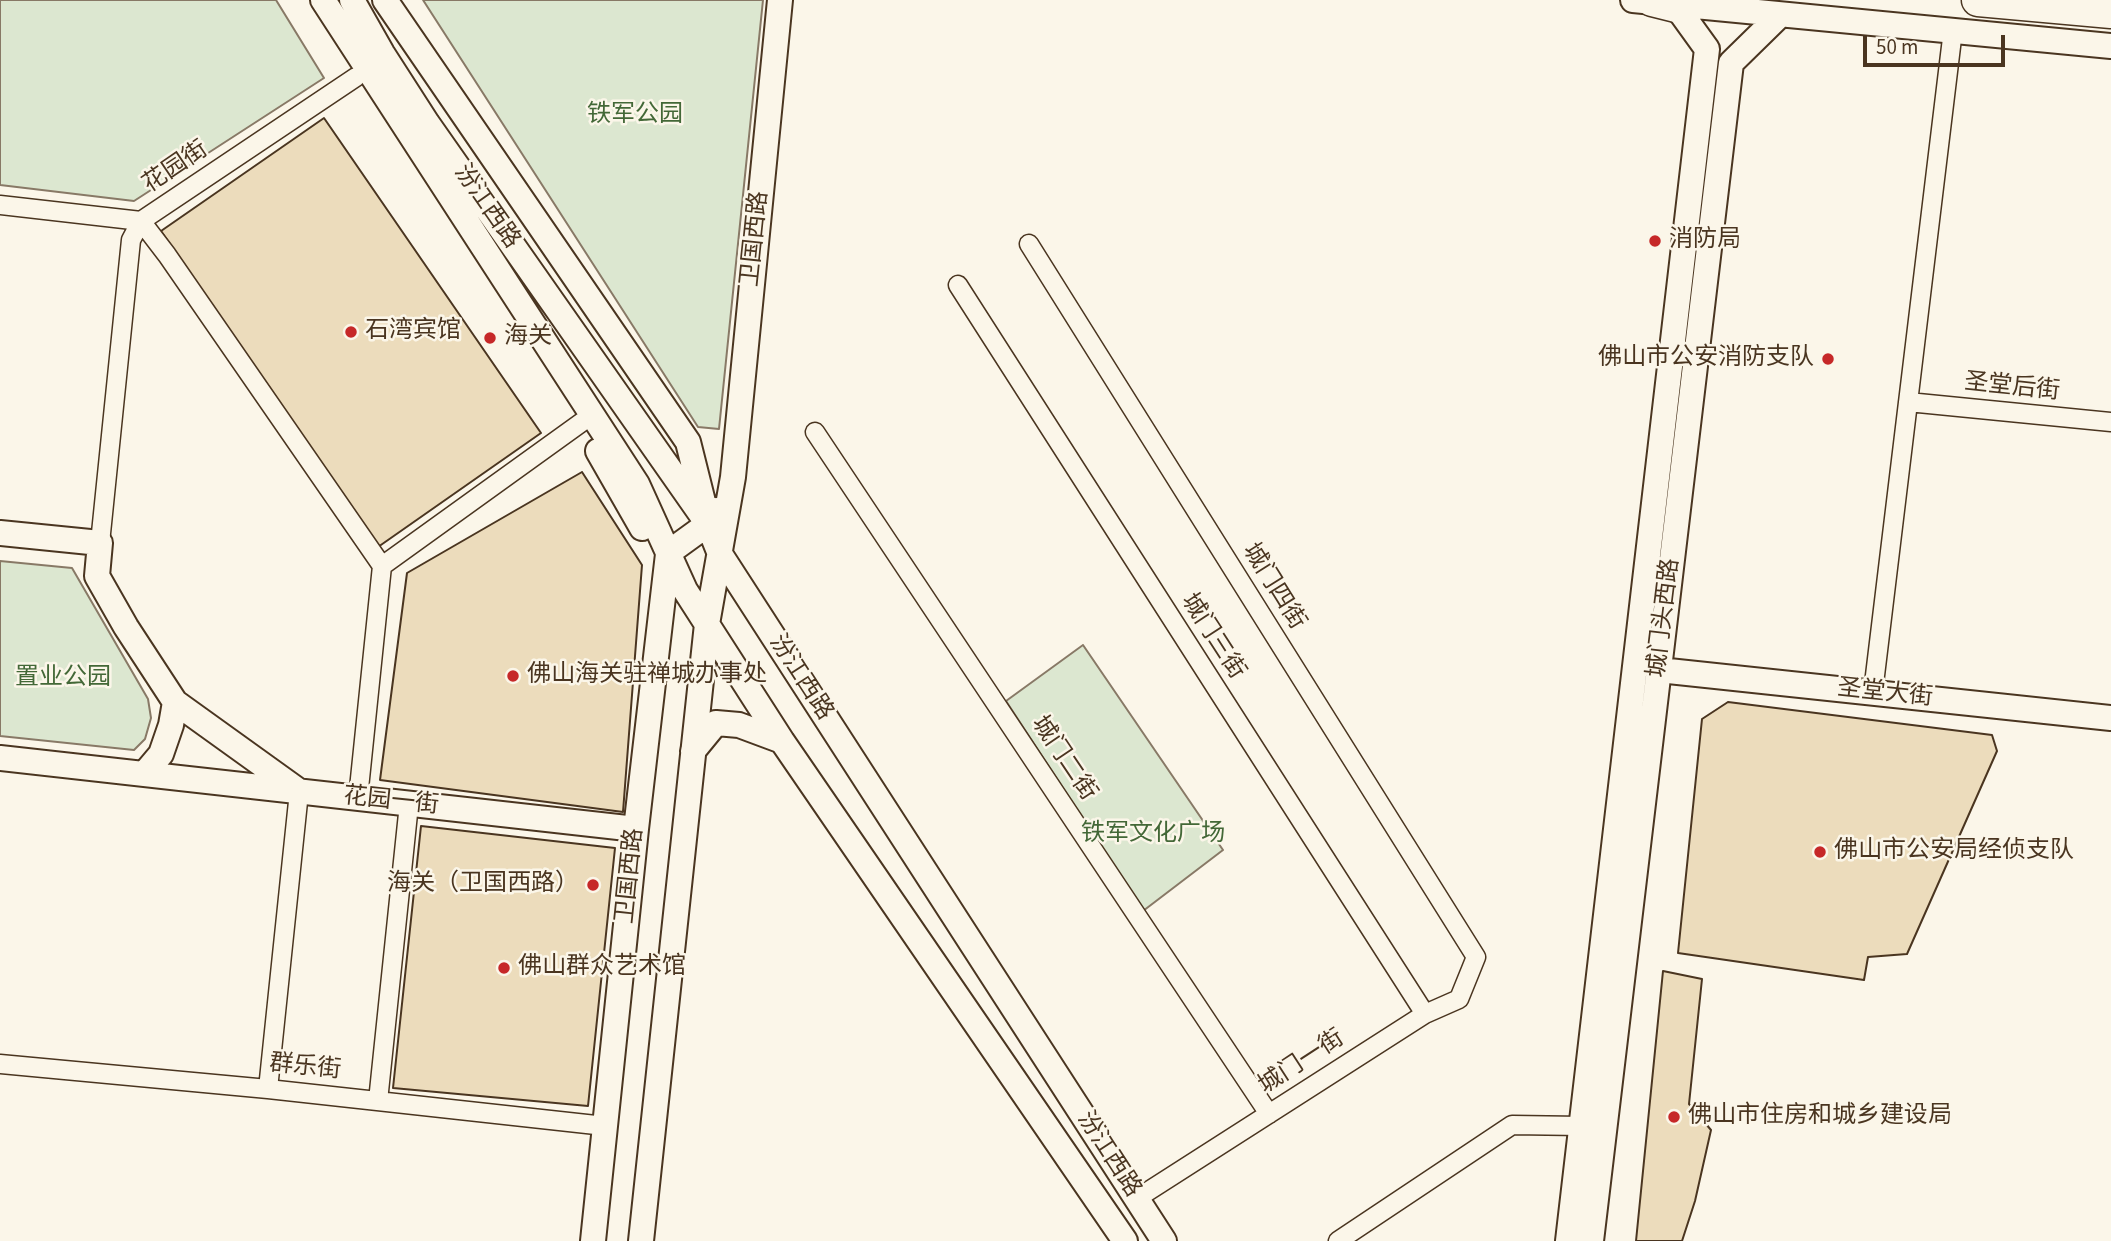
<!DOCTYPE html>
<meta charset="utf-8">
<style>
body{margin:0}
#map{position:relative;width:2111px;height:1241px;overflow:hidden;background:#fbf6e9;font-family:"Source Sans 3",sans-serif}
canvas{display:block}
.scale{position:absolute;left:1863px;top:35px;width:142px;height:32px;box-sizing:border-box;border:4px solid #4a3520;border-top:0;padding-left:9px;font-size:21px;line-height:24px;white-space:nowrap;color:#4a3520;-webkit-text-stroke:5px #fbf6e9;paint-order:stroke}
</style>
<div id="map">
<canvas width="2111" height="1241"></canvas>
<div class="scale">50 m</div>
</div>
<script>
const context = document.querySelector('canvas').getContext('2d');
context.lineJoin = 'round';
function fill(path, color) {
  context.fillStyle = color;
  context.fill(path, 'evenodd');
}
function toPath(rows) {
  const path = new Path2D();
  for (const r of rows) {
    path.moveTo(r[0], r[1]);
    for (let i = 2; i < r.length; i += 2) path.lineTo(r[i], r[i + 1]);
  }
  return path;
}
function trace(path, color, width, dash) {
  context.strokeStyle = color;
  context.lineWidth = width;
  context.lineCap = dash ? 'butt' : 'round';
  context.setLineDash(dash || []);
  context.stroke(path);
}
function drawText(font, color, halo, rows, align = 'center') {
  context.font = font + ' "Source Sans 3","Noto Sans SC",sans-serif';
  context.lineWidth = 5;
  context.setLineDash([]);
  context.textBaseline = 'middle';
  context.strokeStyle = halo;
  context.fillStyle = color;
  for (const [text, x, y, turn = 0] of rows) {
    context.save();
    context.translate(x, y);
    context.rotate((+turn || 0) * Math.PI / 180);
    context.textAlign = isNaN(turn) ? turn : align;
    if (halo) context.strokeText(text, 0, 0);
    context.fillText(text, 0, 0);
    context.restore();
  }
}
const green = toPath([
 [0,0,276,0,324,78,134,201,0,185,0,0],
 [423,0,763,0,719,429,698,427,423,0],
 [0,561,72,568,148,699,151,718,145,739,134,750,0,736,0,561],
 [1083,645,1223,850,1143,911,1006,701,1083,645]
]);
fill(green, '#dce7d0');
trace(green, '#887966', 2);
const building = toPath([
 [324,118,541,433,378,547,161,231,324,118],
 [582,472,642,565,623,812,380,780,407,573,582,472],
 [1728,702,1992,735,1997,751,1907,954,1868,957,1864,980,1678,953,1702,719,1728,702],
 [421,826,615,848,588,1106,393,1088,421,826],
 [1663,971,1702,979,1689,1104,1711,1130,1695,1201,1682,1241,1636,1241,1663,971]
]);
fill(building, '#ecdcbc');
trace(building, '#4a3520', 2);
const street = toPath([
 [0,205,141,221,356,77],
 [141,221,167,255,382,566,358,798],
 [1029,244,1476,957,1459,999,1425,1014,1136,1199],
 [958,285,1425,1014],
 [1908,402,2111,422],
 [815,432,1269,1114],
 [100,543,131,240,141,221],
 [382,566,582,422],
 [1873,692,1953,30],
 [0,1064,268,1089,605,1126],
 [268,1089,299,792],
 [378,1101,409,804],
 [1338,1241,1512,1125,1582,1126]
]);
const secondary = toPath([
 [323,0,637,484,685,590,782,741,1125,1241],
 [352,0,382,53,427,123,708,524,720,554,1164,1241],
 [385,0,688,442,705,510],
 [1633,0,2111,46],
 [598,451,642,528],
 [0,533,100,543,97,576,126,627,175,702,296,789],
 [668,553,708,524,716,510],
 [1659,670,2111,718],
 [693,751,716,723,739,725,782,741],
 [0,758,636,829],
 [145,773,161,754,171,725,175,702],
 [593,1241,636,829,668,554],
 [641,1241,707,624,733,477,780,0],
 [1568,1241,1707,49,1676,6],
 [1591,1241,1731,63,1780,15]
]);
const highway = toPath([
 [1652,0,1676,6],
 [1978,0,2111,12]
]);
trace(street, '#4a3520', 21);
trace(secondary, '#4a3520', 28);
trace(highway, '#4a3520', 35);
trace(street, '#fbf6e9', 18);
trace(secondary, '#fbf6e9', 24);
trace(highway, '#fbf6e9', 32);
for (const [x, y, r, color] of [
 [1655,241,7,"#c62828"],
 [351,332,7,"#c62828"],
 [490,338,7,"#c62828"],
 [1828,359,7,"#c62828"],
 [513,676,7,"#c62828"],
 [1820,852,7,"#c62828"],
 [593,885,7,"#c62828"],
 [504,968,7,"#c62828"],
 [1674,1117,7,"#c62828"]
]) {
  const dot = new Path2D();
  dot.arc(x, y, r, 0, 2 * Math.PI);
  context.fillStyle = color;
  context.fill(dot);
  trace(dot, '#fbf6e9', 2.5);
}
drawText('24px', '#436837', '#fbf6e9', [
 ["铁军公园",635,116],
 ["置业公园",63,679],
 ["铁军文化广场",1153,835]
]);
drawText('24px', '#4a3520', '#fbf6e9', [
 ["花园街",176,168,-34],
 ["汾江西路",486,207,55],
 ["卫国西路",756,239,-84],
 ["圣堂后街",2012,388,6],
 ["城门四街",1273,587,58],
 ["城门头西路",1665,618,-83],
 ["城门三街",1212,637,57],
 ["汾江西路",800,678,57],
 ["圣堂大街",1885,694,6],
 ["城门二街",1063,759,56],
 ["花园一街",391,802,6],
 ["卫国西路",631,876,-84],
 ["城门一街",1302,1063,-33],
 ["群乐街",305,1068,6],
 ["汾江西路",1108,1155,57]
]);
drawText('24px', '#4a3520', '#fbf6e9', [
 ["消防局",1669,241],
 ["石湾宾馆",365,332],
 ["海关",504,338],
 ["佛山市公安消防支队",1814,359,"right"],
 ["佛山海关驻禅城办事处",527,676],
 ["佛山市公安局经侦支队",1834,852],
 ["海关（卫国西路）",579,885,"right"],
 ["佛山群众艺术馆",518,968],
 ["佛山市住房和城乡建设局",1688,1117]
], 'left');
</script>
